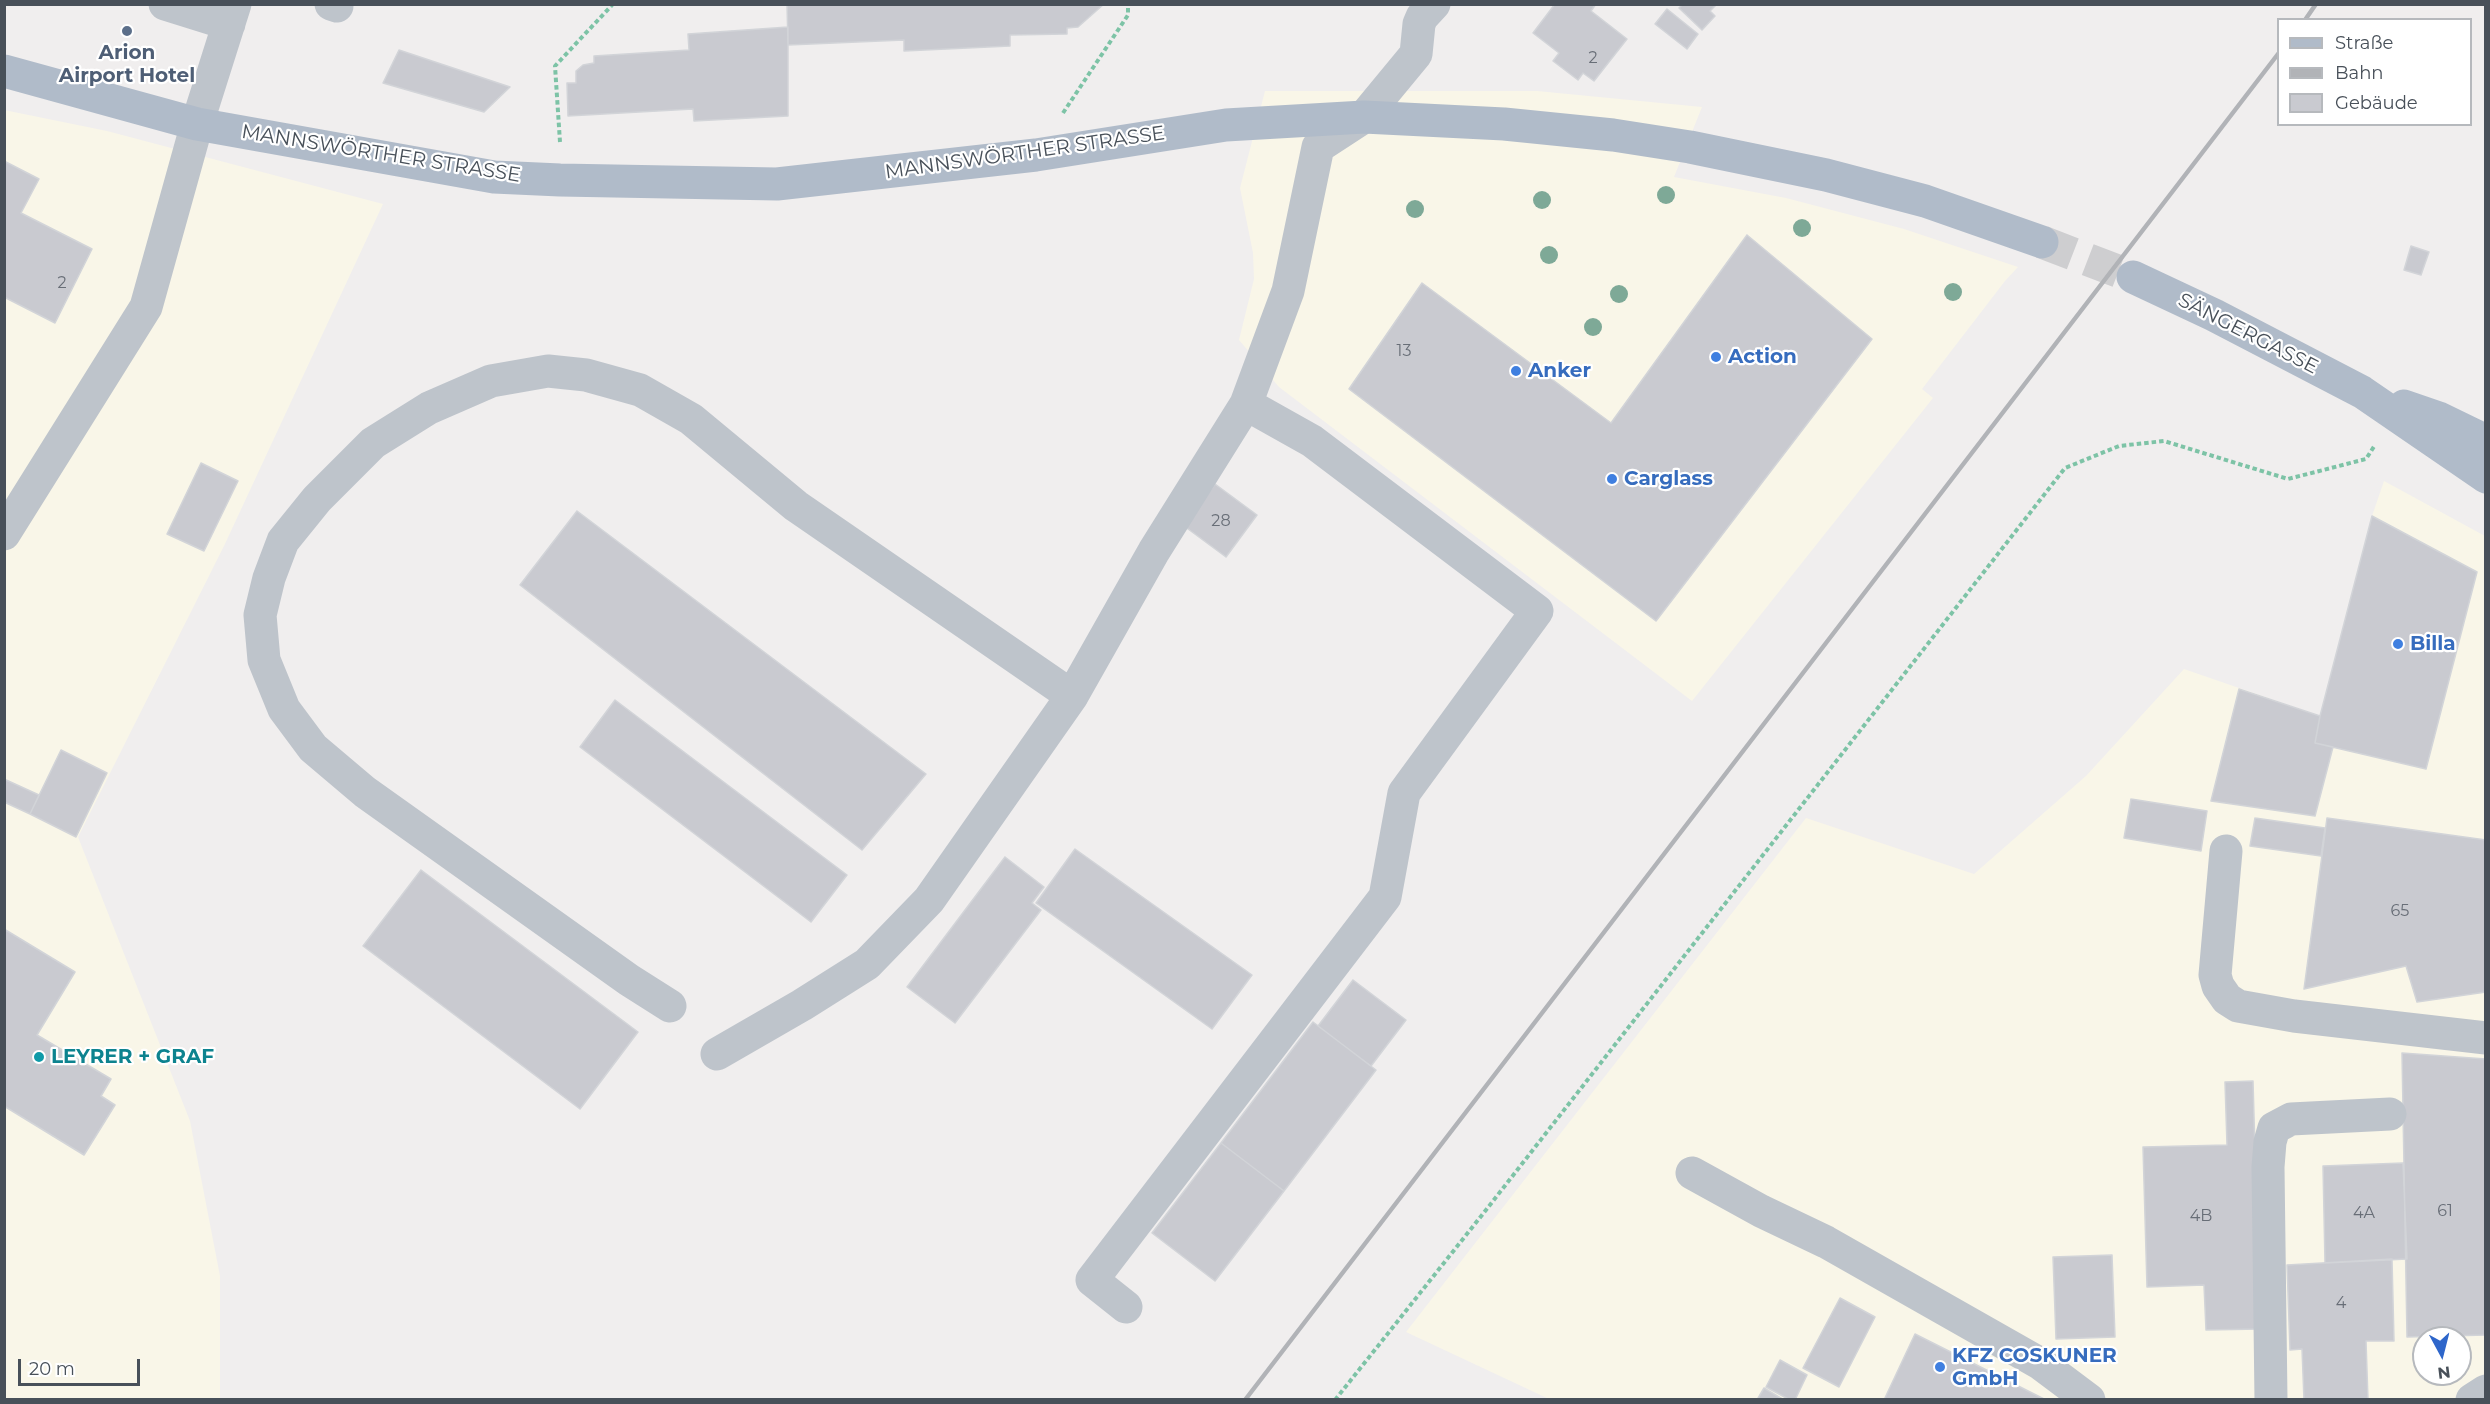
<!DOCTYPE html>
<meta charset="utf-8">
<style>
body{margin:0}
#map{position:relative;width:2490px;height:1404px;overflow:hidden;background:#f0eeee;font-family:Montserrat,sans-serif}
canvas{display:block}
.frame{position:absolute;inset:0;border:6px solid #485059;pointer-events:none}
.legend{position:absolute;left:2277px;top:18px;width:195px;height:108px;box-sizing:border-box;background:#fff;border:2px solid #b6b9bd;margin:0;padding:8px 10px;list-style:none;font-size:18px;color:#485059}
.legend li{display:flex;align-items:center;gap:12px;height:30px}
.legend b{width:30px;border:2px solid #b6b9bd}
.north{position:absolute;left:2412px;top:1326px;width:60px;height:60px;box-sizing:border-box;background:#fff;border:2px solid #b6b9bd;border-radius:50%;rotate:173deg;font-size:16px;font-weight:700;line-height:24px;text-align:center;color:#485059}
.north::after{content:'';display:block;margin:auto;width:21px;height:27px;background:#2e66ca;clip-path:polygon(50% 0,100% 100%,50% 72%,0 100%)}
.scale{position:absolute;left:18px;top:1359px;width:122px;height:27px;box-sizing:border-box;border:3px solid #485059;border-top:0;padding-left:8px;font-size:18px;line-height:21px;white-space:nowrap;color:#485059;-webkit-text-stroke:4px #fff;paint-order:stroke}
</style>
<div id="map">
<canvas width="2490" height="1404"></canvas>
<div class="frame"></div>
<ul class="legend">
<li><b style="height:8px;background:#b0bbc9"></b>Straße</li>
<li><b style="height:8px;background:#b1b3b7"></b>Bahn</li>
<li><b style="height:16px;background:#c9cad0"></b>Gebäude</li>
</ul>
<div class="north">N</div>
<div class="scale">20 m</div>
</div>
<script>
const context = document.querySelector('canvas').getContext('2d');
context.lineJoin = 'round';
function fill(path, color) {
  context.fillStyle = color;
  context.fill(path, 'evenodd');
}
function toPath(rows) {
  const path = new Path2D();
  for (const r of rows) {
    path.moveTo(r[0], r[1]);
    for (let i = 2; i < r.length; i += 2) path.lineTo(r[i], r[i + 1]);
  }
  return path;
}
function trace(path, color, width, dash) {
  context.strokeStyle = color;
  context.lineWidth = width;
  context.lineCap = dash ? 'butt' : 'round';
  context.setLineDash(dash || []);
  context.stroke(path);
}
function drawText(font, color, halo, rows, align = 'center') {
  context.font = font + ' Montserrat,sans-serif';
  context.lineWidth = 4.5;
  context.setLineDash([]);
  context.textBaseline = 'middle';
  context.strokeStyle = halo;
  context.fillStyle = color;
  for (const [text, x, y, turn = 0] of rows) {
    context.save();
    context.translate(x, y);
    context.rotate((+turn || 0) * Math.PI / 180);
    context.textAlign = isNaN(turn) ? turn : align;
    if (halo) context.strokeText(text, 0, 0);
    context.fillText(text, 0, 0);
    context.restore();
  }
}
fill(toPath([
 [1265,91,1537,91,1702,107,1674,177,1786,198,1904,229,2018,267,2005,281,1922,389,1933,398,1692,701,1279,387,1239,340,1254,279,1253,253,1240,188],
 [4,110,107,131,383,204,224,546,78,837,190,1121,220,1276,220,1399,5,1399],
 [2384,481,2485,536,2485,1399,1549,1399,1406,1332,1806,818,1974,874,2086,776,2184,669,2320,716,2372,516],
 [2424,1338,2460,1338,2460,1374,2424,1374]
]), '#f9f6e8');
const building = toPath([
 [787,4,1104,4,1078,27,1067,28,1067,34,1010,35,1010,46,904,51,904,40,788,45,787,4],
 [1555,4,1596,4,1591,11,1627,39,1594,81,1583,73,1578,80,1553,61,1559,53,1533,33,1555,4],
 [1683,4,1717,4,1710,11,1715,16,1702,30,1679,8,1683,4],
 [1667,9,1698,34,1687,49,1655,24,1667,9],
 [788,27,788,116,694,121,693,109,568,116,567,83,576,83,576,71,583,65,594,63,594,56,689,50,688,34,788,27],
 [399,50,510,87,484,112,383,83,399,50],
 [4,161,39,179,21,213,92,249,55,323,4,297,4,161],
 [1747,235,1872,339,1656,621,1349,389,1422,283,1611,423,1747,235],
 [2411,246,2429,252,2421,275,2404,270,2411,246],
 [201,463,238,481,204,551,167,534,201,463],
 [1215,484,1257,515,1226,557,1184,526,1215,484],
 [577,511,926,774,862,850,520,585,577,511],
 [2372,516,2477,572,2426,769,2315,743,2320,716,2372,516],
 [2239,689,2320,716,2315,743,2333,747,2315,816,2211,801,2239,689],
 [615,700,847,875,811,922,580,747,615,700],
 [61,750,107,773,76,837,30,814,61,750],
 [4,779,39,795,30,814,4,802,4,779],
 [2131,799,2207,811,2201,851,2124,838,2131,799],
 [2255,818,2325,828,2321,856,2250,846,2255,818],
 [2327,818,2486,840,2486,992,2417,1002,2406,966,2304,989,2327,818],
 [1075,849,1252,975,1212,1029,1036,903,1075,849],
 [1005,857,1044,887,1032,903,1041,910,955,1023,907,987,1005,857],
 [421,870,638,1032,580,1109,363,946,421,870],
 [4,929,75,972,37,1035,111,1079,101,1096,115,1105,84,1155,4,1106,4,929],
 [1353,980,1406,1020,1371,1066,1318,1026,1353,980],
 [1313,1022,1376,1070,1284,1191,1221,1143,1313,1022],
 [2402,1053,2486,1059,2486,1335,2407,1337,2402,1053],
 [2253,1081,2260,1329,2206,1330,2204,1285,2147,1287,2143,1147,2227,1145,2225,1082,2253,1081],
 [1221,1143,1284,1191,1215,1281,1152,1233,1221,1143],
 [2403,1163,2407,1259,2325,1263,2323,1166,2403,1163],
 [2112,1255,2115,1337,2056,1339,2053,1257,2112,1255],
 [2392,1259,2394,1341,2366,1341,2368,1400,2304,1400,2302,1349,2290,1350,2287,1265,2392,1259],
 [1840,1298,1875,1317,1839,1387,1803,1368,1840,1298],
 [1915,1334,2046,1400,1884,1400,1915,1334],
 [1780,1360,1807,1375,1795,1400,1790,1400,1766,1387,1780,1360],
 [1764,1388,1784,1400,1757,1400,1764,1388]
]);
fill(building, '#c9cad0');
trace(building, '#d2d4d8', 1.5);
trace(toPath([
 [2042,242,2133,277]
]), '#ceced0', 33, [33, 16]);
trace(toPath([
 [1063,113,1128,15,1128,4],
 [560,142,555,66,613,4],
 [1335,1400,1486,1210,2065,468,2119,446,2164,441,2288,479,2366,459,2375,445]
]), '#7dc3a6', 4, [4.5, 3]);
trace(toPath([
 [165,4,229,24],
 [331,4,337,6],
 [4,534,146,307,197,124,235,4],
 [2226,851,2215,975,2218,986,2227,999,2238,1006,2294,1016,2486,1038],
 [670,1006,629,980,365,792,313,748,284,709,264,660,260,615,269,578,283,541,317,499,373,443,429,408,491,381,548,371,586,375,640,390,691,419,796,506,1072,696],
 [717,1054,802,1005,867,964,929,900,1072,696,1154,551,1246,404,1288,291,1318,147,1364,117,1416,54,1419,24,1422,17,1434,4],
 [1692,1173,1761,1211,1826,1242,2041,1364,2089,1400],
 [1126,1307,1092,1280,1385,897,1404,793,1537,611,1312,441,1246,404],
 [2271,1400,2268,1167,2270,1142,2274,1128,2291,1119,2390,1114],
 [2472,1400,2486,1391]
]), '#bec4cb', 33);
trace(toPath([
 [4,71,197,124,494,177,560,180,777,184,1036,155,1226,125,1364,117,1504,124,1613,135,1690,147,1826,175,1925,201,2042,242],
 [2133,277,2214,315,2362,392,2486,477],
 [2404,406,2439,418,2486,441]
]), '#b0bbc9', 33);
trace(toPath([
 [2305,20,2316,4],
 [1245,1400,2278,54]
]), '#b1b3b7', 4.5);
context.fillStyle = '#7ea997';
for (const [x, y] of [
 [1666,195],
 [1542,200],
 [1415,209],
 [1802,228],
 [1549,255],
 [1953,292],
 [1619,294],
 [1593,327]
]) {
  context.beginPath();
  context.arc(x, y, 9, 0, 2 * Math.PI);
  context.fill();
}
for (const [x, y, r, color] of [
 [127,31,6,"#5c6f8a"],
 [1716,357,6,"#3f7fe0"],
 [1516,371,6,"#3f7fe0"],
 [1612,479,6,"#3f7fe0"],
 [2398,644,6,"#3f7fe0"],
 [39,1057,6,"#0f9aa8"],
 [1940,1367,6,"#3f7fe0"]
]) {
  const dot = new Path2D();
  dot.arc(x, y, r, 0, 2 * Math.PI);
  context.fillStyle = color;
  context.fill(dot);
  trace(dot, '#fff', 2);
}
drawText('16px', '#686e77', null, [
 ["2",1593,58],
 ["2",62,283],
 ["13",1404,351],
 ["28",1221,521],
 ["65",2400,911],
 ["61",2445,1211],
 ["4A",2364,1213],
 ["4B",2201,1216],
 ["4",2341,1303]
]);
drawText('bold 20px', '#4e5e75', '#fff', [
 ["Arion",127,53],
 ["Airport Hotel",127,76]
]);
drawText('20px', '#485059', '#fff', [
 ["MANNSWÖRTHER STRASSE",1025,153,-8],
 ["MANNSWÖRTHER STRASSE",381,154,9],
 ["SÄNGERGASSE",2248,334,27]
]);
drawText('bold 20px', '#366cbe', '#fff', [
 ["Action",1728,357],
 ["Anker",1528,371],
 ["Carglass",1624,479],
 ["Billa",2410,644],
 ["KFZ COSKUNER",1952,1356],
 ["GmbH",1952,1379]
], 'left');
drawText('bold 20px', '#0d838f', '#fff', [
 ["LEYRER + GRAF",51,1057]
], 'left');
</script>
